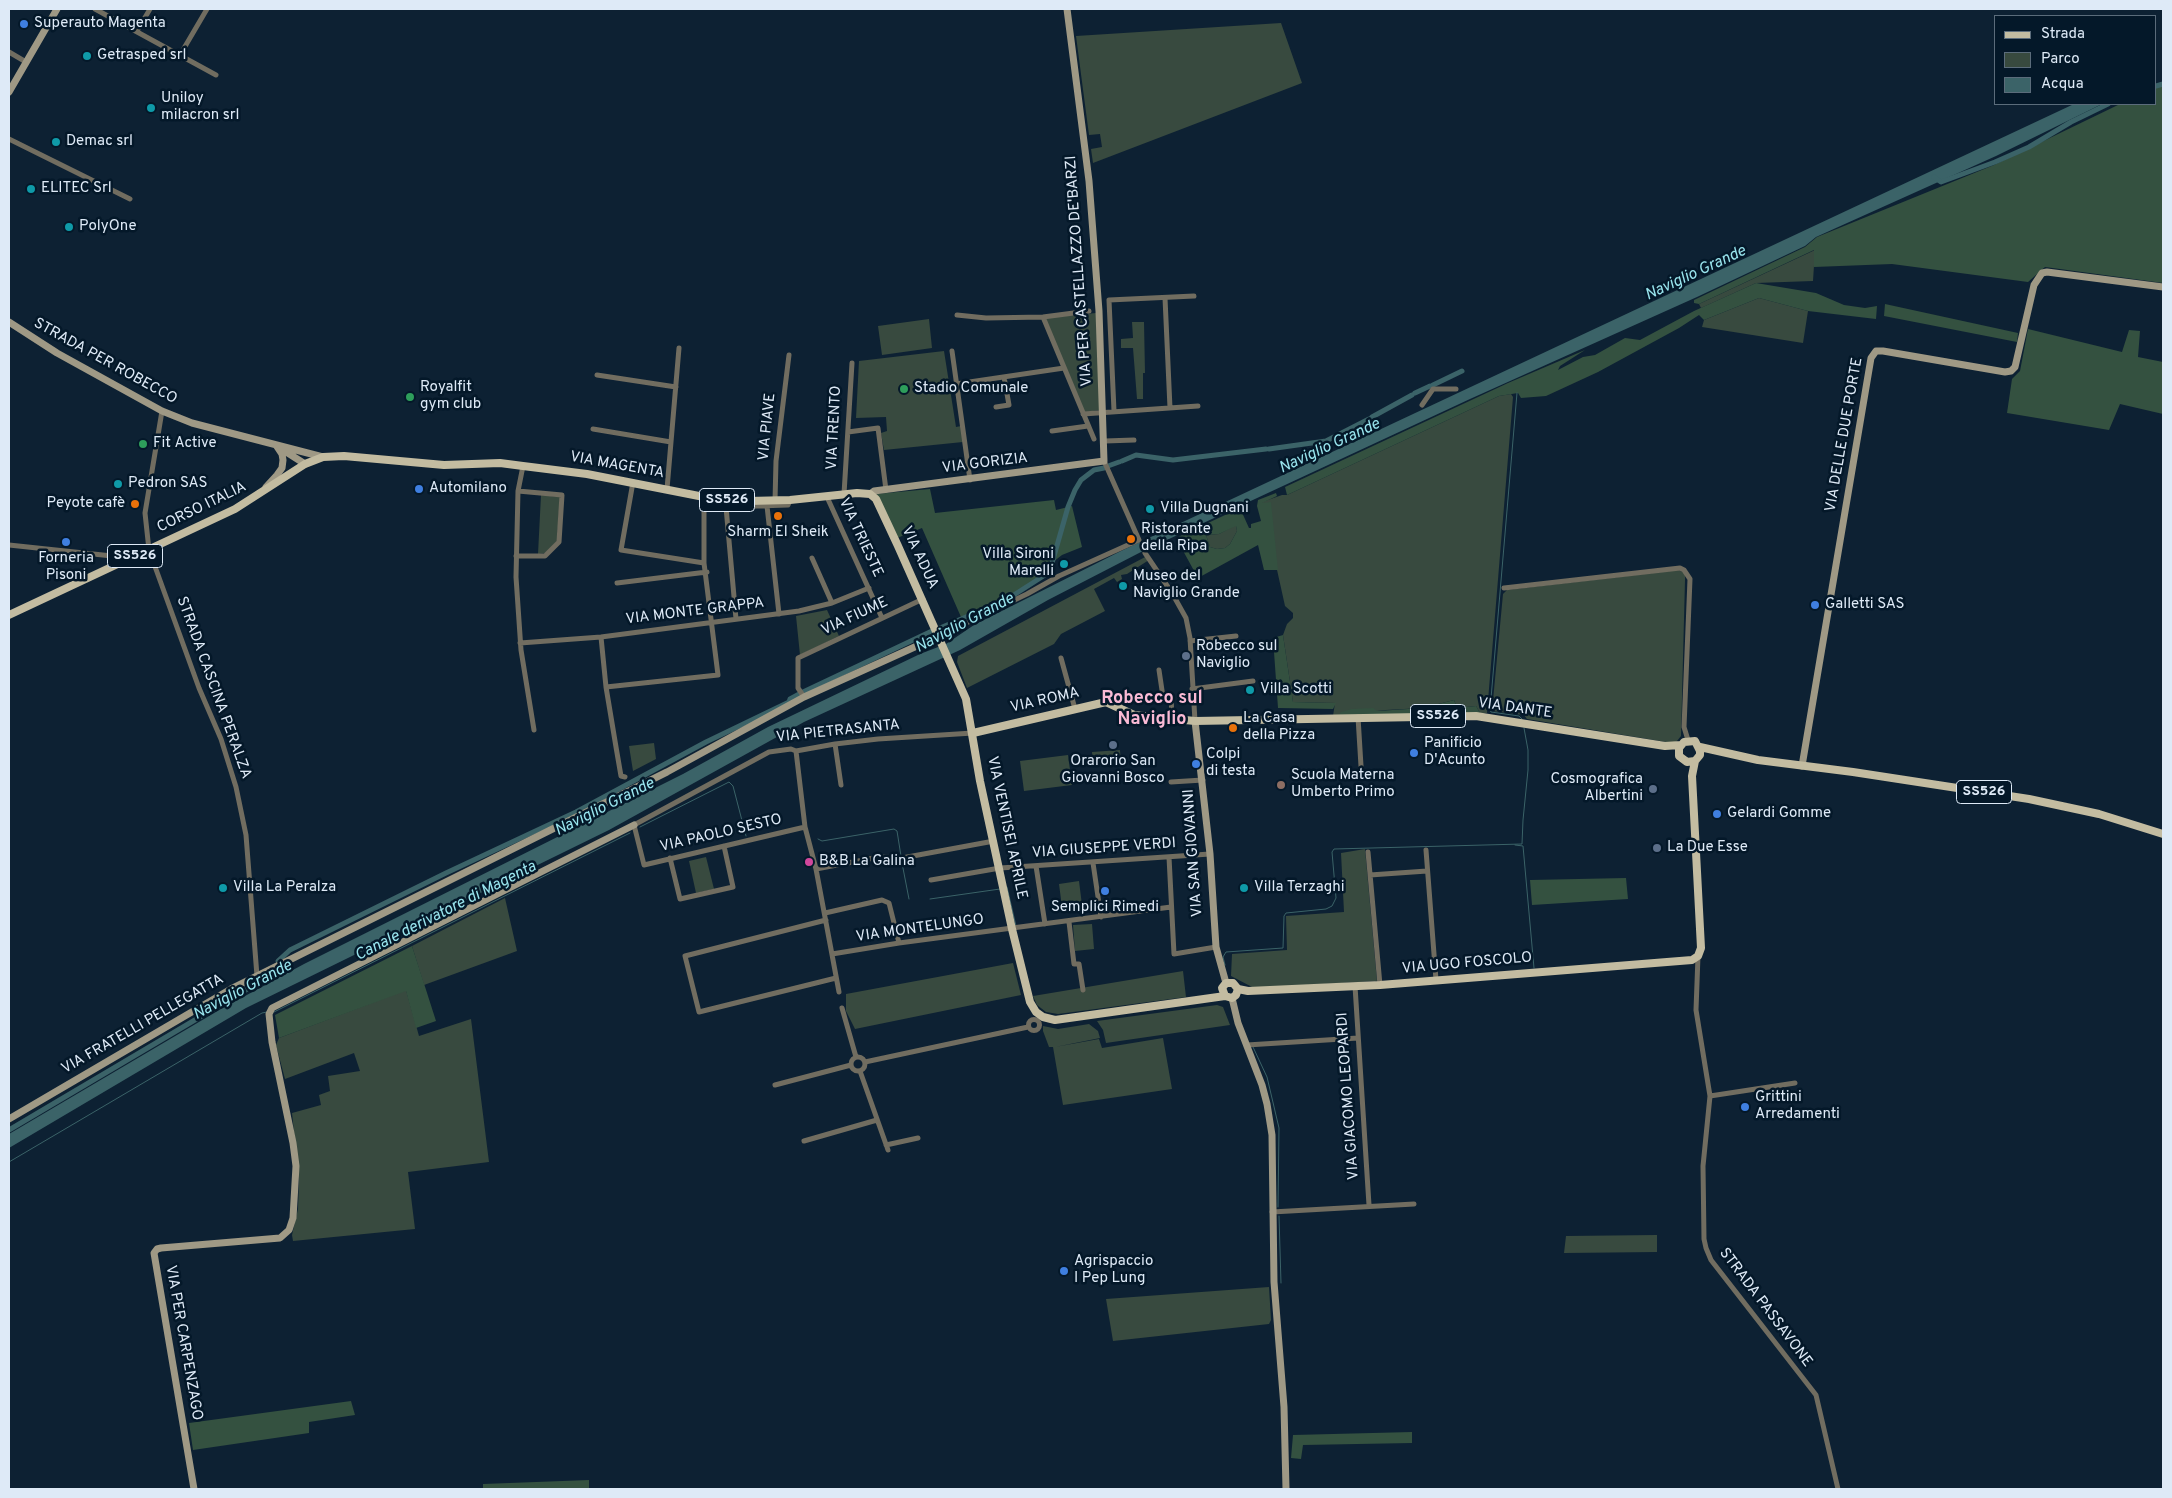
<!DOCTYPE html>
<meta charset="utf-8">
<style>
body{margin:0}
#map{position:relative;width:2172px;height:1498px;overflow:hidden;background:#0d2133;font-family:Overpass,sans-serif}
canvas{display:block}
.frame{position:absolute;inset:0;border:10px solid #deeaf7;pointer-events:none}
.legend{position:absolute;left:1994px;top:15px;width:162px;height:90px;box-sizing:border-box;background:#041829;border:1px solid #5b6c7b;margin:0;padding:6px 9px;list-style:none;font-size:15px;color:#deeaf7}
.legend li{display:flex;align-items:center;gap:10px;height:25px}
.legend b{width:25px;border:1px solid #5b6c7b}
</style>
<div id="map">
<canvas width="2172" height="1498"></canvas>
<div class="frame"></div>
<ul class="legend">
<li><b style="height:6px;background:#c3bca1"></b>Strada</li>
<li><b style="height:14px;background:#384a3f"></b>Parco</li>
<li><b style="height:14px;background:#3b6368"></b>Acqua</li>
</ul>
</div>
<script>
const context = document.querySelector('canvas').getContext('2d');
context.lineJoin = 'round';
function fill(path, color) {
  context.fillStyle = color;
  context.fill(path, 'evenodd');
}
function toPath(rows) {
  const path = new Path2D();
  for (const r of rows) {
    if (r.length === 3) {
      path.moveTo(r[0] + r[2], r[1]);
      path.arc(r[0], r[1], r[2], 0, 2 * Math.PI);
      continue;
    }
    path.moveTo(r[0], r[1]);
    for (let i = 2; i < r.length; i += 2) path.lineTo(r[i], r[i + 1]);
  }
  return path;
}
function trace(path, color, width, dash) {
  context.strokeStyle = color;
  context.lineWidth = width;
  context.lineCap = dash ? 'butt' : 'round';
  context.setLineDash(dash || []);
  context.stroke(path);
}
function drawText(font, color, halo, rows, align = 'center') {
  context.font = font + ' Overpass,sans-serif';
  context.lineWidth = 5;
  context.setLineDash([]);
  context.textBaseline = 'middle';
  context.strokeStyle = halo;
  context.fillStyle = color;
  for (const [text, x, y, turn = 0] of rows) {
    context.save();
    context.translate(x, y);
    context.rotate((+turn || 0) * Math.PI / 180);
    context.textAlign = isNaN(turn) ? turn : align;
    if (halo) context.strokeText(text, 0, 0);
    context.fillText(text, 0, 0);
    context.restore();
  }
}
fill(toPath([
 [1281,23,1302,83,1093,163,1091,149,1102,147,1100,134,1089,135,1076,36],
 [1815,250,1813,281,1756,283,1701,308,1699,304],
 [1759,298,1808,311,1803,343,1702,327,1704,320],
 [1096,313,1101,410,1084,412,1044,318],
 [929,319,932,348,882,355,878,326],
 [1132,322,1144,322,1145,373,1143,373,1143,399,1137,399,1133,348,1121,348,1121,339,1133,338],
 [944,351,956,427,961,426,963,442,884,450,881,433,887,431,886,417,856,418,859,361],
 [1511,394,1513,397,1487,713,1480,713,1476,706,1457,708,1454,700,1423,708,1386,710,1333,716,1335,703,1293,702,1283,635,1287,624,1293,618,1293,613,1285,606,1262,502,1282,495,1287,495,1499,396],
 [541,495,560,497,557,541,546,553,538,554],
 [1236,525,1237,531,1230,544,1225,548,1217,549,1210,547,1206,535,1219,534],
 [1147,556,1149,560,1127,574,1121,575,1122,579,1117,582,1114,578,1094,589,1105,611,1061,634,1054,644,967,688,957,662,958,656],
 [1678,570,1685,573,1685,580,1681,736,1677,741,1672,743,1527,719,1524,715,1492,711,1503,594,1507,590],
 [827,610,839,636,800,655,796,616],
 [654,743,656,759,633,771,629,746],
 [1120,750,1121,764,1093,766,1092,752],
 [1068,755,1072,785,1024,791,1020,761],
 [1365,849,1377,981,1254,988,1231,976,1232,954,1287,950,1286,916,1344,912,1341,853],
 [706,857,714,889,696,893,689,861],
 [1079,881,1082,905,1062,907,1059,884],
 [505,898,517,951,424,985,412,946],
 [1092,924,1094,949,1075,951,1073,925],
 [1013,963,1021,995,855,1029,846,1011,846,994],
 [1183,971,1186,997,1058,1014,1046,1012,1037,1005,1033,996],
 [406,990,419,1036,471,1019,489,1162,408,1172,415,1229,293,1241,292,1235,298,1209,299,1179,292,1113,321,1105,319,1095,330,1091,328,1076,360,1071,354,1053,285,1079,276,1045,279,1038],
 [1217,1005,1223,1007,1230,1025,1106,1043,1103,1030,1097,1021],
 [1089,1024,1098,1031,1100,1038,1055,1047,1099,1039,1102,1048,1163,1038,1172,1089,1063,1105,1053,1047,1049,1047,1043,1031,1043,1026,1058,1029],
 [1657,1235,1657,1252,1564,1253,1566,1236],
 [1269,1287,1271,1320,1269,1324,1113,1341,1106,1299]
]), '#384a3f');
fill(toPath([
 [2163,83,2163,283,2045,267,2028,282,1892,264,1814,267,1814,250,1699,304,1694,303,1694,300,1805,247,1817,237,1994,165,2120,104,2156,104,2156,87],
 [1756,283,1816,293,1844,305,1865,308,1877,306,1876,319,1808,311,1759,298,1704,320,1699,315,1679,328,1598,372,1546,396,1521,398,1518,393,1499,396,1287,495,1285,487,1508,383,1585,350,1560,366,1558,370,1583,357,1595,355,1625,338,1640,340,1694,311],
 [1885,304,2018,333,2017,342,1884,316],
 [2028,329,2122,352,2129,330,2140,331,2138,357,2163,362,2163,414,2120,404,2109,430,2007,413,2012,379,2020,371],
 [930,489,935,513,1054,500,1056,510,1072,506,1082,547,1062,555,1053,562,1033,585,992,606,961,617,922,528,897,538,876,494],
 [1276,493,1277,496,1262,503,1271,502,1278,570,1264,570,1258,545,1198,578,1176,538,1240,508,1249,528,1251,528,1251,524,1261,521,1257,506,1258,500],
 [1236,526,1237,531,1230,544,1225,548,1217,549,1210,547,1206,535,1219,534],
 [1283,635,1293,702,1336,703,1333,709,1278,708,1273,638],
 [1454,700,1457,708,1476,706,1480,713,1339,715,1341,712,1352,709,1373,708,1377,711,1423,708],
 [1626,878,1628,899,1532,905,1530,880],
 [412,946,436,1021,416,1028,406,991,279,1038,275,1015],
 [351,1401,355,1415,309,1422,309,1433,193,1450,189,1423],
 [1412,1432,1412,1443,1303,1445,1301,1459,1291,1458,1293,1435],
 [589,1480,589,1489,483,1489,483,1484]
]), '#345140');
fill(toPath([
 [2074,104,2102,104,1996,156,1816,237,1805,246,1697,297,1470,399,1141,552,1048,600,960,650,804,722,609,830,246,1008,9,1148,9,1134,221,1009,304,964,683,774,768,727,920,654,946,644,974,625,1121,551]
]), '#3b6368');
trace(toPath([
 [1517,393,1490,710,1491,712,1519,716,1522,719],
 [640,827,729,782,733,786,746,836],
 [818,839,822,841,894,829,897,831,901,856],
 [1515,845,1523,846,1534,968],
 [902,863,909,899],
 [1007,887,1016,926],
 [930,899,1000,889],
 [1225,965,1223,957,1226,952,1283,948,1284,916,1286,913,1326,909,1332,906,1336,898,1332,852,1334,849,1522,844,1523,820,1528,770,1528,750,1524,728],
 [274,1012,630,833],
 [1253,1047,1267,1077,1279,1128,1278,1207],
 [9,1162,262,1013,267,1012],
 [1279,1216,1281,1283]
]), '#3b6368', 1);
trace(toPath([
 [2156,86,2163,84],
 [1934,177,1941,182,1995,162,2029,147,2071,122,2108,104],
 [1433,385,1462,371],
 [1415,393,1430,386],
 [1372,417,1412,395],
 [1269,449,1326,441,1369,419],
 [1122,461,1136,455,1173,460,1266,449],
 [1108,466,1119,462],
 [940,628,1006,600,1045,575,1052,563,1068,507,1075,490,1081,480,1094,470,1104,468],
 [278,961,290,950,446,873,576,812,706,742,789,702,790,699,803,692,932,631],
 [9,1130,254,985,264,977]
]), '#3b6368', 5);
trace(toPath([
 [95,9,216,75],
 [137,31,150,9],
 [9,52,26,62],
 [180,55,207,9],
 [9,139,130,199],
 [1165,298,1170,408],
 [957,315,986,318,1043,317,1089,311],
 [1043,317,1094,439],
 [952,351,970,480],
 [597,375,676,387],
 [956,384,1064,368],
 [1422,405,1433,389,1456,389],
 [996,407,1009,405,1004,377],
 [162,411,145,513,149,550,199,688,221,739,236,787,246,835,257,976],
 [1114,411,1109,300,1194,296],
 [1083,414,1198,406],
 [593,429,671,442],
 [1052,431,1088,426],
 [848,432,878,428,886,490],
 [1105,441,1134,440],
 [523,466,518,491,516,577,521,650,534,730],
 [633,482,621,550,704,563,704,497],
 [667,489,679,348],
 [844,494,852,363],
 [704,497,711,506,726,507,788,505,790,500],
 [827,497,882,618],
 [775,501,776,461,789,355],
 [767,506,779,614],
 [726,507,736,619],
 [9,545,112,556,124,562],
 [1145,553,1172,593,1186,618,1190,638,1195,721],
 [516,556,545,556,559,542,562,495,518,491],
 [812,558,832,603],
 [617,583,707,572],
 [1504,588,1680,568,1684,570,1690,579,1684,727,1688,740],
 [939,636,1027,594,1059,576,1139,540,1104,461],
 [601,637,606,687,616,747,621,776,625,777],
 [1190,641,1236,636],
 [520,643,601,637,799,611,832,603,869,588],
 [1061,658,1075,709],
 [1159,670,1163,697],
 [606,687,718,675,704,563],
 [1192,689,1253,681],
 [804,697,798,688,798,658,923,599],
 [1118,708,1121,701,1171,696,1172,718],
 [1358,717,1361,766],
 [835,744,841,785],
 [796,751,805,827,816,869,839,992],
 [1171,782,1203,780],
 [805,827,644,865,634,825,769,752,791,749,796,751,835,744,878,739,973,733],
 [1426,850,1436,980],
 [1368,852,1380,985],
 [1169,857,1174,954,1216,947],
 [670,858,680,899,733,887,724,846],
 [1093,863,1101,917],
 [1036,866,1045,924],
 [816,869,879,857,902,858,994,841],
 [1370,875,1427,871],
 [931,880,1000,868,1210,854],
 [825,913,882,900,889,903,899,943],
 [826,920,685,956,699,1012,836,978],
 [1069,922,1074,964,1079,964,1083,990],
 [832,954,899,943,1171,907],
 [1698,956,1696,1010,1710,1096,1703,1166,1704,1239,1706,1248,1711,1260,1816,1395,1838,1489],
 [1355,986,1369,1205],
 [842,1008,856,1057],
 [1034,1025,5.5],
 [1247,1045,1358,1038],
 [858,1064,7],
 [865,1062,1028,1027],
 [860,1071,888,1150],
 [775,1085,851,1065],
 [1710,1096,1795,1083],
 [804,1141,877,1120],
 [886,1145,918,1138],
 [1272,1212,1414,1204]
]), '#716d60', 5);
trace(toPath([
 [9,92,57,9],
 [9,322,57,353,162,411,192,423,323,457],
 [280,448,305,464],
 [266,487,277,475,282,468,283,460,282,454,276,445],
 [870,494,874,491,1104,461,1099,311,1089,181,1067,9],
 [1195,721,1210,854,1216,947,1226,983],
 [1802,766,1871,358,1876,351,1883,351,2005,372,2011,371,2015,367,2034,285,2042,273,2047,272,2163,287],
 [1232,998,1238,1023,1262,1085,1267,1104,1272,1135,1274,1282,1284,1407,1286,1489],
 [9,1119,231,989,667,772,804,697,939,636],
 [194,1489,154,1253,157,1249,161,1248,280,1238,289,1230,293,1218,296,1166,293,1143,272,1042,269,1014,272,1008,634,825]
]), '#9f9985', 7);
trace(toPath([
 [9,615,235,509,305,464,323,457,344,456,444,465,500,463,523,466,587,474,704,497,748,501,790,500,857,493,870,494,876,499,898,546,966,699,980,781,1012,929,1030,1002,1036,1012,1043,1017,1055,1020,1225,996,1232,998,1236,995,1238,989],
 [973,733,1106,702,1134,715,1195,721,1476,716,1665,746,1680,745],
 [1700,747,1758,760,1853,772,2029,799,2099,814,2163,834],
 [1238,989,1248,991,1380,985,1692,960,1698,956,1701,948,1692,776,1695,761,1700,755,1700,751,1695,741,1684,742,1679,748,1679,756,1687,762,1695,761],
 [1225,996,1222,988,1226,983,1233,983,1238,989]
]), '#c3bca1', 8);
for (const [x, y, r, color] of [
 [24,24,5,"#3f7fe0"],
 [87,56,5,"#0f9aa8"],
 [151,108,5,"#0f9aa8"],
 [56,142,5,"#0f9aa8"],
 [31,189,5,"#0f9aa8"],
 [69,227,5,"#0f9aa8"],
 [904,389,5,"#2e9e5b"],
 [410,397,5,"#2e9e5b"],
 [143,444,5,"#2e9e5b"],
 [118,484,5,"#0f9aa8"],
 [419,489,5,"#3f7fe0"],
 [135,504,5,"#e8710a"],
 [1150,509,5,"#0f9aa8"],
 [778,516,5,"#e8710a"],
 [1131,539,5,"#e8710a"],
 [66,542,5,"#3f7fe0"],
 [1064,564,5,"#0f9aa8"],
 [1123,586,5,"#0f9aa8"],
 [1815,605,5,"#3f7fe0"],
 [1186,656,5,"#5c6f8a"],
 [1250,690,5,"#0f9aa8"],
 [1233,728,5,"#e8710a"],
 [1113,745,5,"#5c6f8a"],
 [1414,753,5,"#3f7fe0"],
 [1196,764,5,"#3f7fe0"],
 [1281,785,5,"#8d6e63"],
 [1653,789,5,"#5c6f8a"],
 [1717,814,5,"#3f7fe0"],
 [1657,848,5,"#5c6f8a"],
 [809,862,5,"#d1479c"],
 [223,888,5,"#0f9aa8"],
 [1244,888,5,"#0f9aa8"],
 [1105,891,5,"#3f7fe0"],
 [1745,1107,5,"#3f7fe0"],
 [1064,1271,5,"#3f7fe0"]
]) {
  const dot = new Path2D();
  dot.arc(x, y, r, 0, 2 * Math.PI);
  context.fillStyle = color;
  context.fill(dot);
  trace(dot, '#041829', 2);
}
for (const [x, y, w] of [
 [727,500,55],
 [135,556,55],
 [1438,716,55],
 [1984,792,55]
]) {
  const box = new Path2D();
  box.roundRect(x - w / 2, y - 11.5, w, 23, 4);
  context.fillStyle = '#041829';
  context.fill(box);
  trace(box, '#deeaf7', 1);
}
drawText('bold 14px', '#deeaf7', null, [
 ["SS526",727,500],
 ["SS526",135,556],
 ["SS526",1438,716],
 ["SS526",1984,792]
]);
drawText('15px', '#deeaf7', '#041829', [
 ["Superauto Magenta",34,24],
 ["Getrasped srl",97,56],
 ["Uniloy",161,99],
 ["milacron srl",161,116],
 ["Demac srl",66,142],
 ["ELITEC Srl",41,189],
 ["PolyOne",79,227],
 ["Royalfit",420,388],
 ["gym club",420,405],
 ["Stadio Comunale",914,389],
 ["Fit Active",153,444],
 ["Pedron SAS",128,484],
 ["Automilano",429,489],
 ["Peyote cafè",125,504,"right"],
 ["Villa Dugnani",1160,509],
 ["Ristorante",1141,530],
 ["della Ripa",1141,547],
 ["Sharm El Sheik",778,533,"center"],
 ["Villa Sironi",1054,555,"right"],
 ["Marelli",1054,572,"right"],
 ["Forneria",66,559,"center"],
 ["Pisoni",66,576,"center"],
 ["Museo del",1133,577],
 ["Naviglio Grande",1133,594],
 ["Galletti SAS",1825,605],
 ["Robecco sul",1196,647],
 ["Naviglio",1196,664],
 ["Villa Scotti",1260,690],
 ["La Casa",1243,719],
 ["della Pizza",1243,736],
 ["Panificio",1424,744],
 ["D'Acunto",1424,761],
 ["Colpi",1206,755],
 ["di testa",1206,772],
 ["Orarorio San",1113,762,"center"],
 ["Giovanni Bosco",1113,779,"center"],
 ["Scuola Materna",1291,776],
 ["Umberto Primo",1291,793],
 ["Cosmografica",1643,780,"right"],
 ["Albertini",1643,797,"right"],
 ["Gelardi Gomme",1727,814],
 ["La Due Esse",1667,848],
 ["B&B La Galina",819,862],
 ["Villa La Peralza",233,888],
 ["Villa Terzaghi",1254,888],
 ["Semplici Rimedi",1105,908,"center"],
 ["Grittini",1755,1098],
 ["Arredamenti",1755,1115],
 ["Agrispaccio",1074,1262],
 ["I Pep Lung",1074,1279]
], 'left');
drawText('15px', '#deeaf7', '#041829', [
 ["VIA PER CASTELLAZZO DE'BARZI",1080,271,-94],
 ["STRADA PER ROBECCO",105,362,29],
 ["VIA PIAVE",768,427,-84],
 ["VIA TRENTO",835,428,-87],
 ["VIA DELLE DUE PORTE",1845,435,-80],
 ["VIA GORIZIA",985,464,-7],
 ["VIA MAGENTA",617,466,10],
 ["CORSO ITALIA",202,508,-26],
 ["VIA TRIESTE",860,538,65],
 ["VIA ADUA",919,558,65],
 ["VIA MONTE GRAPPA",695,612,-7],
 ["VIA FIUME",855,617,-25],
 ["STRADA CASCINA PERALZA",213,688,70],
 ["VIA ROMA",1045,701,-13],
 ["VIA DANTE",1515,709,8],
 ["VIA PIETRASANTA",838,732,-6],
 ["VIA VENTISEI APRILE",1006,828,78],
 ["VIA PAOLO SESTO",721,834,-13],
 ["VIA GIUSEPPE VERDI",1104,849,-4],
 ["VIA SAN GIOVANNI",1194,853,-94],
 ["VIA MONTELUNGO",920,929,-8],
 ["VIA UGO FOSCOLO",1467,964,-5],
 ["VIA FRATELLI PELLEGATTA",143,1025,-30],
 ["VIA GIACOMO LEOPARDI",1349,1096,-94],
 ["STRADA PASSAVONE",1765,1308,53],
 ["VIA PER CARPENZAGO",183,1343,80]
]);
drawText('italic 16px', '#99e5ee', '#041829', [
 ["Naviglio Grande",1696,274,-25],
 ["Naviglio Grande",1330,447,-25],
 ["Naviglio Grande",965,624,-28],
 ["Naviglio Grande",605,808,-27],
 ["Canale derivatore di Magenta",446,912,-27],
 ["Naviglio Grande",243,991,-28]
]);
drawText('bold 18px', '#fabad5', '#041829', [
 ["Robecco sul",1152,699],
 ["Naviglio",1152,720]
]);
</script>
